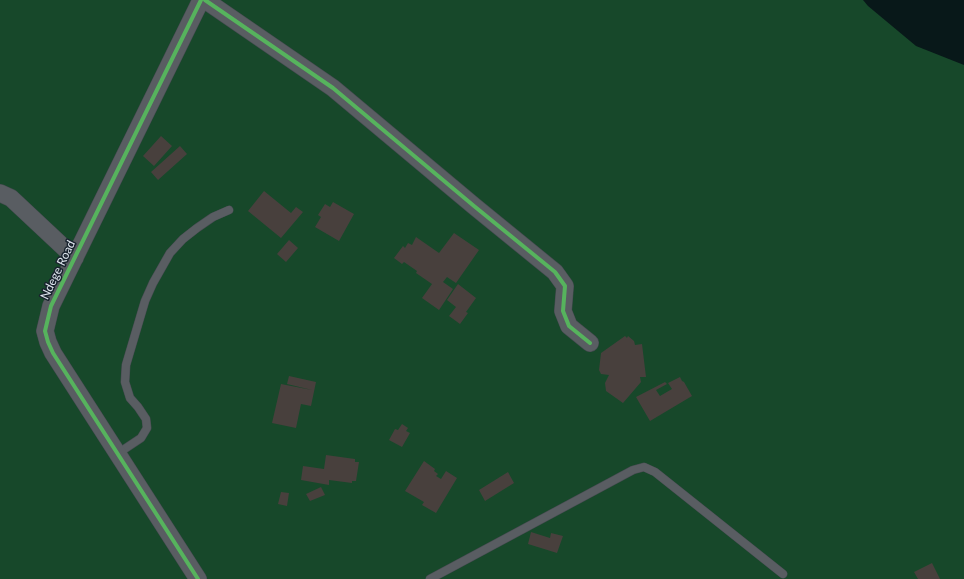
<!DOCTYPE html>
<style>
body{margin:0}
canvas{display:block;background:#272d34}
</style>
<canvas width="964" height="579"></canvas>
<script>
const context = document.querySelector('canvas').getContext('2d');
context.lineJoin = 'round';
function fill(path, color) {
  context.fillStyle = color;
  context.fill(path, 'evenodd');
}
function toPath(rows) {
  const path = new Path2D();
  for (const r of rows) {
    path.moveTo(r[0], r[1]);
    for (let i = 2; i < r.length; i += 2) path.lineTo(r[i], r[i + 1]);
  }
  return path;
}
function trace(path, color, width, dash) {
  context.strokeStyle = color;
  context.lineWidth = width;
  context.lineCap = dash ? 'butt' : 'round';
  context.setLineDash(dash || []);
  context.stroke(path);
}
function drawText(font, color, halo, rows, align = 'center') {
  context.font = font + ' Lato,sans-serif';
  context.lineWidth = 3;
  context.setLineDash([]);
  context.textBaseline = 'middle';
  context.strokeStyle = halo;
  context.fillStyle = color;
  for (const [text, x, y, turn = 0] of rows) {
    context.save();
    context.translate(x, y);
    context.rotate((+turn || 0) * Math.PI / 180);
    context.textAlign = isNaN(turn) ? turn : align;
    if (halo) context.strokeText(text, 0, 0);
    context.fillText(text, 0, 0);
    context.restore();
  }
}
fill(toPath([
 [0,0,964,0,964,579,0,579]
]), '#17482a');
fill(toPath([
 [863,0,964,0,964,65,916,46,868,6]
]), '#081819');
fill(toPath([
 [161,136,172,146,154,166,143,156],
 [180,146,187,154,158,180,151,172],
 [264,191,291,213,296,207,303,212,281,238,248,211],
 [333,202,354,214,339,241,315,227,321,217,318,215,325,204,330,207],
 [454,233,479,250,456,283,447,277,443,282,453,289,439,310,422,298,432,284,416,273,417,271,404,262,402,264,394,258,403,246,405,248,408,243,412,245,416,237,439,253],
 [289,240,298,248,286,262,277,254],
 [458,284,476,298,466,312,468,313,460,324,449,316,456,307,447,300],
 [625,336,627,338,628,336,634,341,635,345,642,344,646,377,640,377,641,382,623,403,606,391,605,383,609,375,601,374,599,370,601,353],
 [289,376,316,382,311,406,301,404,296,428,272,423,281,384,312,390,287,384],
 [680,377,682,381,684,382,692,396,650,421,636,397,665,382,667,384,656,390,660,396,672,389,668,383],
 [402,424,408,428,406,431,410,433,402,447,389,440,395,429,398,430],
 [326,455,355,459,355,462,359,462,356,481,352,481,352,483,329,480,329,485,301,480,303,466,324,469],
 [424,461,435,469,434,471,438,474,436,476,441,479,446,471,457,478,436,513,422,505,424,502,405,491],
 [508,472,514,483,485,501,479,490],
 [321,487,325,495,310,501,306,494],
 [281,492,289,493,287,506,278,504],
 [531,532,550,538,551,533,563,536,557,553,528,544],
 [932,563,940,579,918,579,914,572]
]), '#48403d');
const lane = toPath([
 [117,454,141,438,147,428,146,419,138,407,130,398,125,382,126,365,145,301,153,283,170,253,183,239,197,228,213,217,229,210],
 [430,579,633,470,644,467,655,472,783,574]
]);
const street = toPath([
 [205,0,333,88,474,206,555,272,565,286,563,311,569,326,590,343],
 [0,193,11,198,75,258],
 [198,579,53,353,48,342,45,331,51,306,201,0]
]);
trace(lane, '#464b51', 9);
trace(street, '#464b51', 18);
trace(lane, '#595d62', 8);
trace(street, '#595d62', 17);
trace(toPath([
 [205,0,333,88,474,206,555,272,565,286,563,311,569,326,590,343],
 [198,579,53,353,48,342,45,331,51,306,201,0]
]), '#56b35d', 4);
drawText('12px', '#dee5ed', '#19232e', [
 ["Ndege Road",58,270,-64]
]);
</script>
